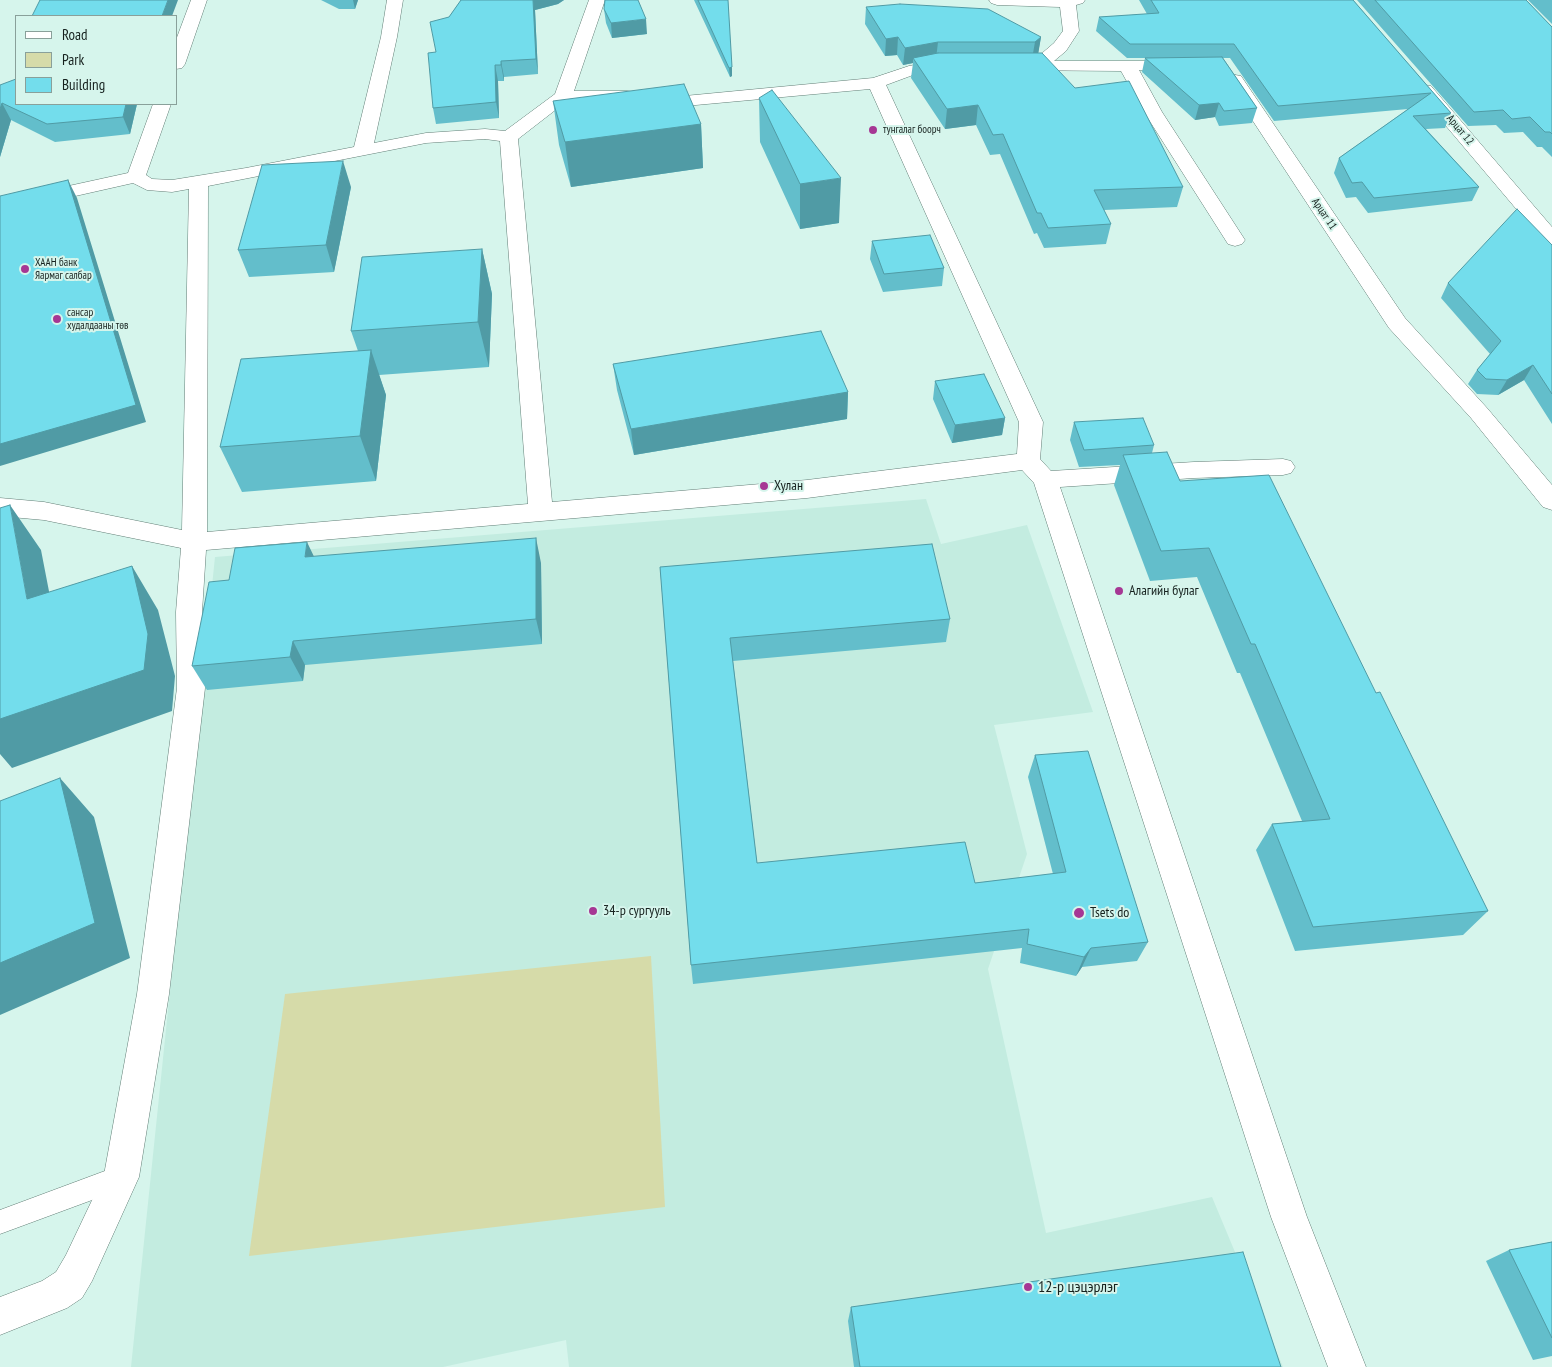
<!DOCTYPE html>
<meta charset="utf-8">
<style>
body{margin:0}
#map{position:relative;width:1552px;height:1367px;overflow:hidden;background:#d6f5ec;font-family:"PT Sans Narrow",sans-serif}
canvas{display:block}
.legend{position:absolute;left:15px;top:15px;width:162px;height:90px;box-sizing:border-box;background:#d6f5ec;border:1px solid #89a09a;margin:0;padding:6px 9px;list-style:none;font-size:15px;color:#16211e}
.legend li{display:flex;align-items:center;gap:10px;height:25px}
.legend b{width:25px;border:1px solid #89a09a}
</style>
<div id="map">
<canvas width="1552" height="1367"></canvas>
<ul class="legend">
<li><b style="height:6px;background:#fff"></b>Road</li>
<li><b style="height:14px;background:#d6dba9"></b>Park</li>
<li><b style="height:14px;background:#73ddec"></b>Building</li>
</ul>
</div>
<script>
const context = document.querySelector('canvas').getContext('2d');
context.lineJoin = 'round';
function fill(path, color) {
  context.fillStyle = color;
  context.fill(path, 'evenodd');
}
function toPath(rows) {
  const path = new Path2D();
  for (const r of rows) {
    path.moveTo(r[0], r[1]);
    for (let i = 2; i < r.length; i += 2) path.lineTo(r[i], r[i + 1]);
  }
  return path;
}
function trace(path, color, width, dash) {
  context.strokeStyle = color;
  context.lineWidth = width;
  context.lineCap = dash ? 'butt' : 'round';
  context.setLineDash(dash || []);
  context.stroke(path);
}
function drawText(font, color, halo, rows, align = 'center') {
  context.font = font + ' "PT Sans Narrow",sans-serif';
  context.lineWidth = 4;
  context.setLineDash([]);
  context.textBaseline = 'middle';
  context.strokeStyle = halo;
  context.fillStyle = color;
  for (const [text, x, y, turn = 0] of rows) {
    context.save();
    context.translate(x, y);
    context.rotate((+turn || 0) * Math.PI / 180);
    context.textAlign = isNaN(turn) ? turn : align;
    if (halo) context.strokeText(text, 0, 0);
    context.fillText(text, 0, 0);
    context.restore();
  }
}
fill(toPath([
 [926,499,941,544,1027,525,1093,712,994,725,1027,854,988,969,1046,1233,1212,1197,1283,1367,569,1367,566,1340,443,1367,131,1367,215,557]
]), '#c3ece0');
fill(toPath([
 [651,956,665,1207,249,1256,285,994]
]), '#d6dba9');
const service = toPath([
 [121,1165,130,1168,133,1177,130,1186,0,1234,0,1210,121,1165]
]);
const minor = toPath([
 [191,0,207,0,185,64,182,68,176,69,176,40,191,0],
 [387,0,403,0,397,37,374,143,426,133,485,129,505,131,555,94,589,0,605,0,574,91,627,91,674,97,873,78,909,66,936,61,956,62,959,66,956,70,913,75,886,85,1043,422,1040,459,1051,471,1194,462,1283,459,1291,461,1295,467,1291,473,1283,475,1194,478,1060,487,1307,1217,1366,1367,1328,1367,1271,1217,1034,483,1022,470,807,498,206,550,202,612,205,688,169,994,139,1177,92,1281,82,1298,67,1308,0,1335,0,1297,42,1281,56,1272,66,1255,104,1175,137,994,177,688,176,612,181,548,44,520,0,516,0,498,44,502,182,530,189,189,172,192,147,190,133,183,0,213,0,201,128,173,153,104,171,104,146,175,152,179,172,180,246,168,354,147,381,37,387,0],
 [870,89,1019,422,1017,454,807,480,552,502,518,139,567,101,627,101,674,107,870,89],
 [485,139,500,141,528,504,207,532,208,186,426,143,485,139],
 [989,0,1085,0,1083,3,1076,5,1079,31,1066,51,1054,61,1186,61,1189,65,1186,69,1180,70,1139,70,1162,112,1245,240,1242,244,1235,246,1228,244,1144,112,1121,71,1007,70,1004,66,1007,62,1033,61,1054,43,1063,31,1060,7,997,5,991,3,989,0],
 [1235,75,1241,76,1405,318,1487,408,1552,485,1552,510,1543,507,1471,418,1389,328,1226,80,1229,76,1235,75],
 [1425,85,1431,86,1552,227,1552,245,1545,243,1419,94,1416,90,1419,86,1425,85]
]);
trace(service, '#627e76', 1);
trace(minor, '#627e76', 1);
fill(service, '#fff');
fill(minor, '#fff');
fill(toPath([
 [321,0,358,0,355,9,339,9],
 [461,0,564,0,558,4,535,10,538,74,504,77,504,81,498,81,499,118,436,124,433,108,436,52,449,17],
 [694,0,728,0,732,76,730,77],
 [1139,0,1353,0,1451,113,1445,128,1426,129,1479,187,1472,201,1368,213,1356,197,1346,198,1334,173,1339,158,1408,109,1274,121,1230,58,1223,58,1257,108,1252,123,1219,126,1215,117,1195,120,1142,72,1145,58,1127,58,1096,31,1099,17,1147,14],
 [1357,0,1526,0,1552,27,1552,157,1542,147,1537,147,1523,132,1504,133,1496,125,1468,126],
 [1528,0,1552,0,1552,24],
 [866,7,1041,37,1038,53,1075,88,1183,187,1177,207,1104,210,1111,224,1106,244,1044,248,1037,233,1034,234,1000,154,990,155,976,125,945,129,911,78,913,63,903,65,897,55,885,56,865,24],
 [604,9,647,34,612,38,606,23],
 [0,85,137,104,130,134,55,142,11,120,0,157],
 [759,98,839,223,800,229,760,142],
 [553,101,701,124,703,168,571,187,559,145],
 [351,187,334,272,249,277,238,250],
 [872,241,944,268,942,286,883,292,870,259],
 [1552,245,1552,424,1524,380,1498,395,1477,394,1468,384,1477,370,1490,354,1441,298,1448,283],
 [482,249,492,294,489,367,379,375,386,395,376,481,242,492,220,447,358,351,351,331],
 [613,364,848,392,847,419,634,455,617,390],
 [935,381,1005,418,1002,435,952,443,933,399],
 [1074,422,1154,445,1152,453,1180,481,1376,693,1488,911,1463,935,1295,951,1256,850,1272,824,1302,821,1240,673,1237,673,1197,577,1150,581,1114,485,1120,465,1079,467,1070,440],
 [314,557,541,563,542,644,305,665,303,681,207,690,192,666,229,580],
 [660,567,950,619,946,642,733,661,757,863,975,883,1053,874,1028,777,1035,755,1148,942,1137,961,1082,967,1076,976,1020,963,1022,948,693,984,691,965],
 [1552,1242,1552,1356,1533,1360,1486,1261,1509,1250],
 [851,1307,1281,1367,854,1367,848,1321]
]), '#63becb');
fill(toPath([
 [168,0,178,0,172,16,162,16],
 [353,0,358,0,355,9],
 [533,0,564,0,558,4,535,10,538,74,536,59],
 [646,19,647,34,612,38,611,23],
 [898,37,897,55,885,56,886,39],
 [1041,37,1038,55,1032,59,1035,42],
 [938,42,936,59,913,58,913,63,903,65,905,48],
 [501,61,504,77,504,81,501,65],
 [495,65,498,81,499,118,496,102],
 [732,67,732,76,730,77,729,68],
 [2,103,11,120,0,157,0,109],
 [1219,103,1215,117,1195,120,1199,105],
 [126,104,137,104,130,134,123,117],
 [978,105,976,125,945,129,947,109],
 [701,124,703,168,571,187,565,142],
 [343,161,351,187,334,272,326,245],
 [841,178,839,223,800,229,800,184],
 [68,180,77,198,146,422,0,466,0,444],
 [482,249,492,294,489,367,478,322],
 [371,350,386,395,376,481,360,436],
 [1533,365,1524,380,1498,395,1507,380],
 [848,392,847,419,634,455,631,429],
 [1005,418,1002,435,952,443,955,425],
 [10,505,41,550,59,643,27,599],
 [536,538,541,563,542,644,536,619],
 [307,542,319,567,305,557],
 [132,566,158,610,175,676,172,711,12,768,0,754,0,719],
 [293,641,305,665,303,681,290,657],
 [60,778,94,817,130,958,0,1015,0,963],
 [1091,948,1082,967,1076,976,1084,957]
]), '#509ba5');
const building = toPath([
 [40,0,168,0,162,16,32,16,40,0],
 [461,0,533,0,536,59,501,61,501,65,495,65,496,102,433,108,428,53,436,52,430,22,449,17,461,0],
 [605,0,638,0,646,19,611,23,604,9,605,0],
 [698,0,728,0,732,67,729,68,698,0],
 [1151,0,1353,0,1451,113,1413,116,1479,187,1374,198,1362,182,1352,183,1339,158,1431,93,1278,106,1234,44,1130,44,1099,17,1159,13,1151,0],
 [1375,0,1526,0,1552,27,1552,134,1550,132,1545,132,1530,117,1512,119,1503,110,1474,112,1375,0],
 [900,4,988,9,1041,37,1035,42,938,42,905,48,898,37,886,39,866,7,900,4],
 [938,53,1042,53,1075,88,1129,81,1183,187,1094,190,1111,224,1048,228,1041,213,1037,213,1003,134,993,135,978,105,947,109,913,58,938,53],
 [1222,57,1257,108,1224,111,1219,103,1199,105,1145,58,1222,57],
 [16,79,16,104,126,104,123,117,47,124,2,103,0,109,0,85,16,79],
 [684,84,701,124,565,142,553,101,684,84],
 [772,90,841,178,800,184,759,98,772,90],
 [343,161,326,245,238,250,262,165,343,161],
 [68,180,136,405,0,444,0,196,68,180],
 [1517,209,1552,245,1552,394,1533,365,1507,380,1486,379,1477,370,1501,341,1448,283,1517,209],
 [930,235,944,268,884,274,872,241,930,235],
 [482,249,478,322,351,331,362,257,482,249],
 [821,331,848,392,631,429,613,364,821,331],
 [371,350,360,436,220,447,241,359,371,350],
 [984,374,1005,418,955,425,935,381,984,374],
 [1143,418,1154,445,1084,450,1074,422,1143,418],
 [1167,452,1180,481,1269,475,1376,693,1380,692,1488,911,1313,927,1272,824,1330,819,1255,644,1251,644,1209,548,1161,551,1123,455,1167,452],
 [10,505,27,599,132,566,148,634,144,670,0,719,0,508,10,505],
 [536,538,536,619,293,641,290,657,192,666,209,582,229,580,235,548,307,542,305,557,536,538],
 [932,544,950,619,730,638,757,863,965,842,975,883,1066,872,1035,755,1088,751,1148,942,1091,948,1084,957,1027,944,1029,929,691,965,660,567,932,544],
 [60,778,95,923,0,963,0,801,60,778],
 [1552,1242,1552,1338,1509,1250,1552,1242],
 [1243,1252,1281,1367,860,1367,851,1307,1243,1252]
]);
fill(building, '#73ddec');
trace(building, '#509ba5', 1);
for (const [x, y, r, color] of [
 [873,130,5,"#a63794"],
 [25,269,5,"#a63794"],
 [57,319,5,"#a63794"],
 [764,486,5,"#a63794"],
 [1119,591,5,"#a63794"],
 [593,911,5,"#a63794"],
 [1079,913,6,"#a63794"],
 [1028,1287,5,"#a63794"]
]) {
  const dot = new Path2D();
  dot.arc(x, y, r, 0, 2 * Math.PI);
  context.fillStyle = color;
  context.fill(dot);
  trace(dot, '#d6f5ec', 2);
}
drawText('11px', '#16211e', '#d6f5ec', [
 ["тунгалаг боорч",883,130],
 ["ХААН банк",35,263],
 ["Яармаг салбар",35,276],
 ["сансар",67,313],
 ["худалдааны төв",67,326]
], 'left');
drawText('11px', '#16211e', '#d6f5ec', [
 ["Арцат 12",1460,130,50],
 ["Арцат 11",1324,214,56]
]);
drawText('14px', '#16211e', '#d6f5ec', [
 ["Хулан",774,486],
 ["Алагийн булаг",1129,591],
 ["34-р сургууль",603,911],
 ["Tsets do",1090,913]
], 'left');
drawText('16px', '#16211e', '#d6f5ec', [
 ["12-р цэцэрлэг",1038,1287]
], 'left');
</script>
